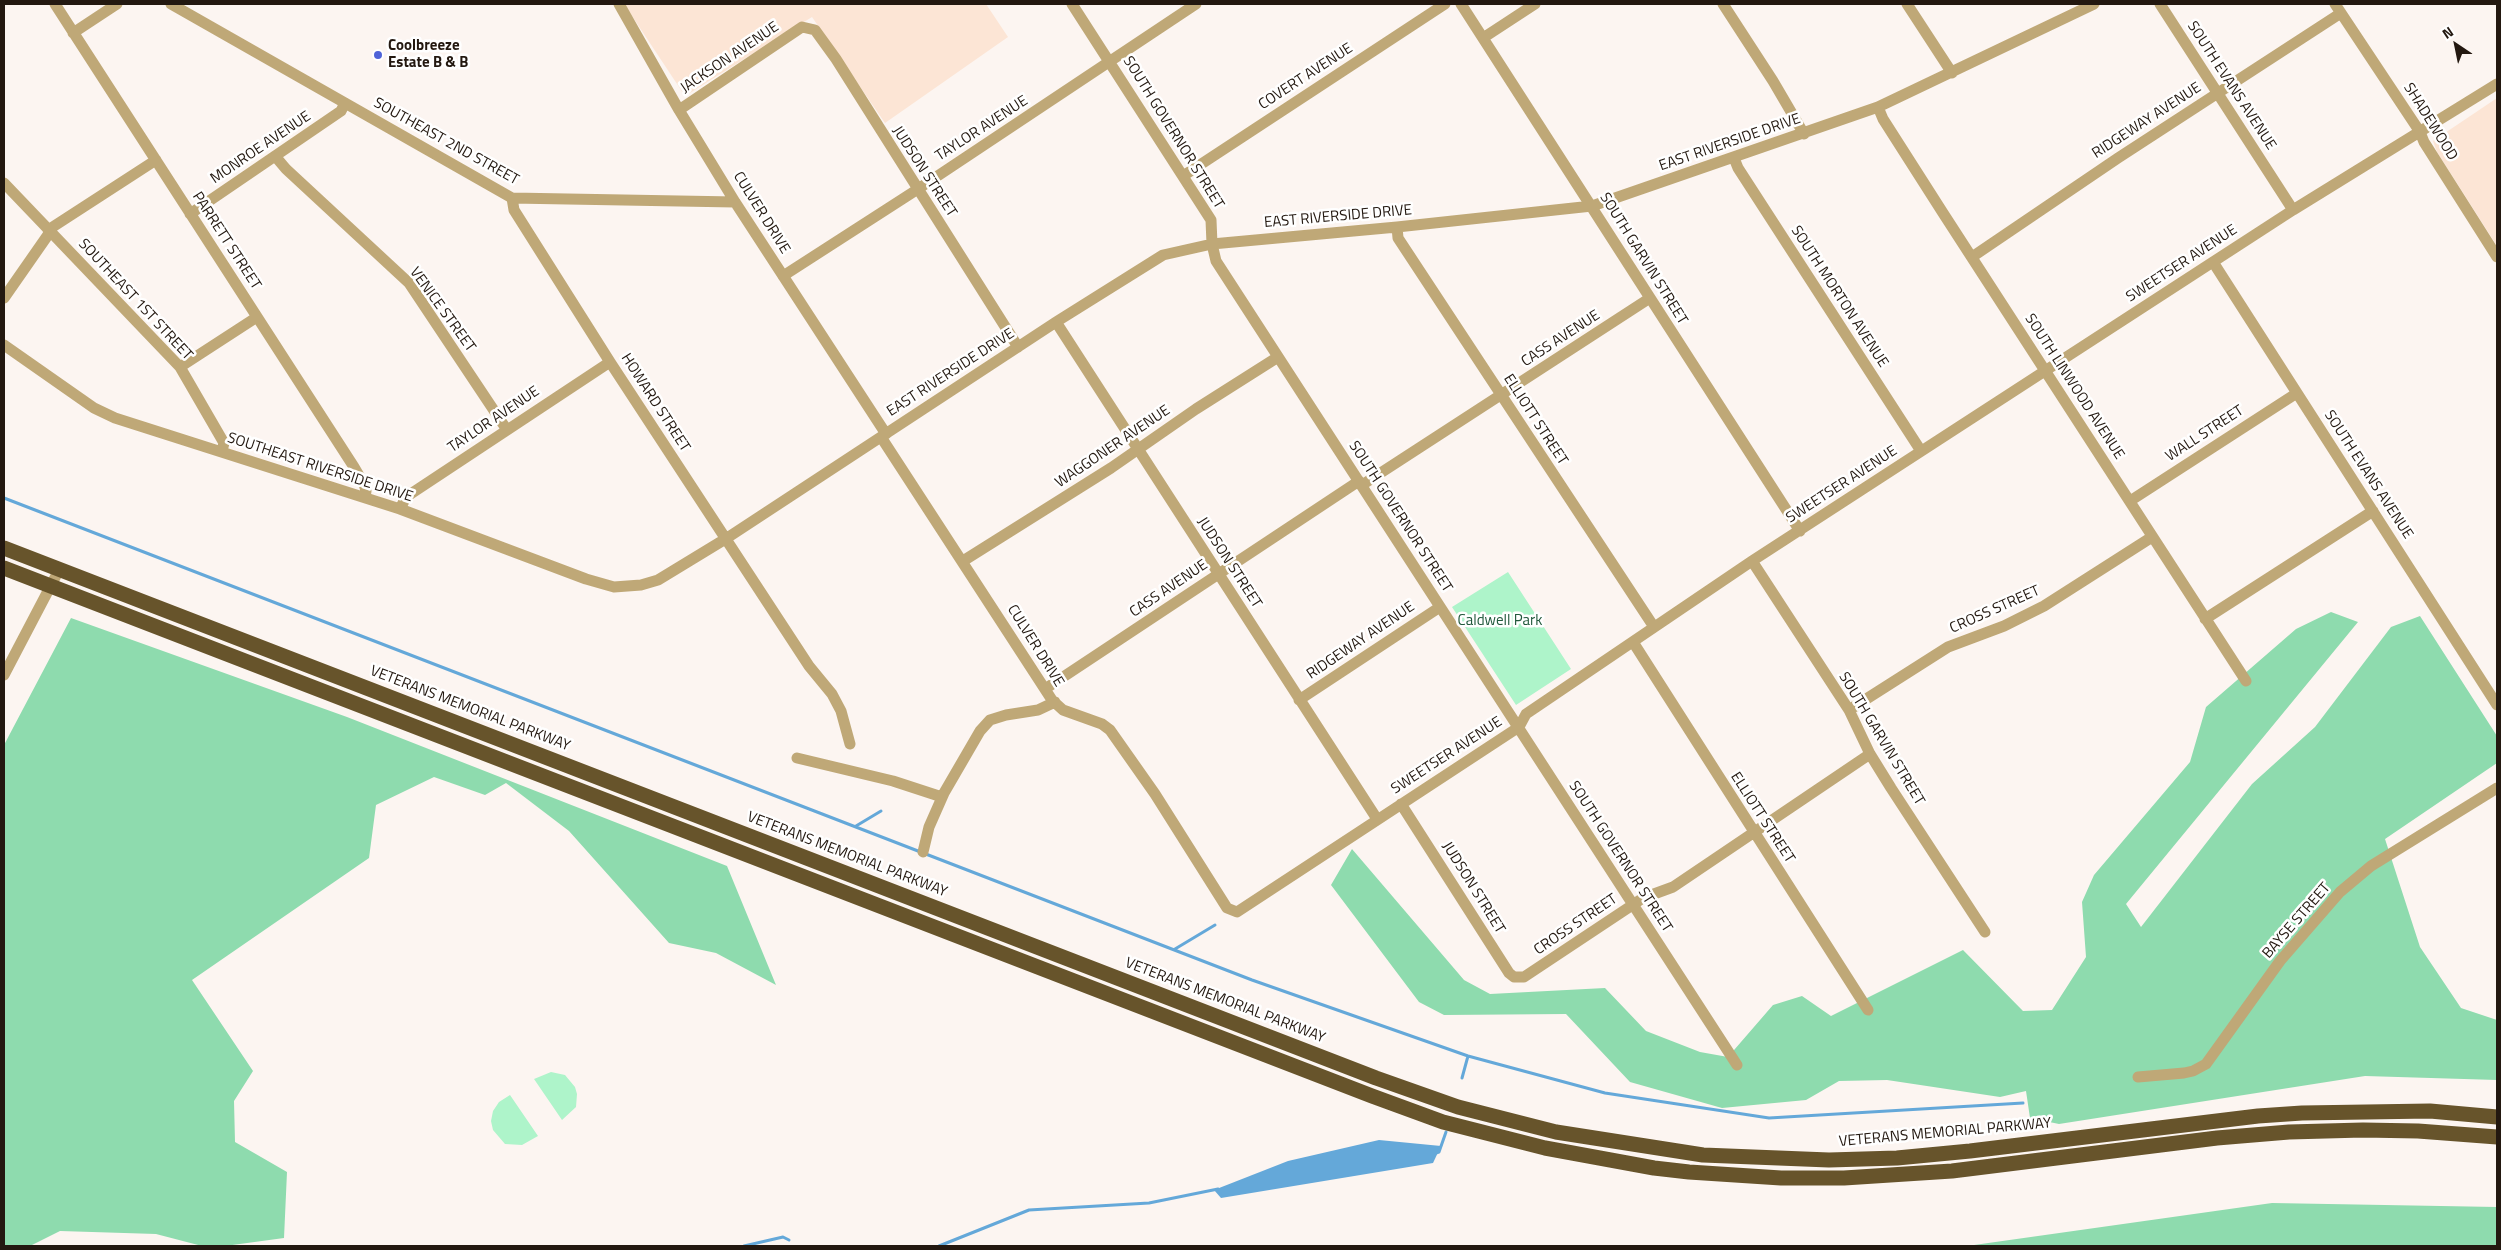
<!DOCTYPE html>
<style>
body{margin:0}
#map{position:relative;width:2501px;height:1250px;overflow:hidden;background:#fcf5f1;font-family:"Titillium Web",sans-serif}
canvas{display:block}
.frame{position:absolute;inset:0;border:5px solid #231810;pointer-events:none}
.north{position:absolute;left:2431px;top:20px;width:50px;height:50px;-webkit-text-stroke:4px #fff;paint-order:stroke;rotate:326deg;font-size:14px;font-weight:700;line-height:20px;text-align:center;color:#231810}
.north::after{content:'';display:block;margin:auto;width:18px;height:22px;background:#231810;clip-path:polygon(50% 0,100% 100%,50% 72%,0 100%)}
</style>
<div id="map">
<canvas width="2501" height="1250"></canvas>
<div class="frame"></div>
<div class="north">N</div>
</div>
<script>
const context = document.querySelector('canvas').getContext('2d');
context.lineJoin = 'round';
function fill(path, color) {
  context.fillStyle = color;
  context.fill(path, 'evenodd');
}
function toPath(rows) {
  const path = new Path2D();
  for (const r of rows) {
    path.moveTo(r[0], r[1]);
    for (let i = 2; i < r.length; i += 2) path.lineTo(r[i], r[i + 1]);
  }
  return path;
}
function trace(path, color, width, dash) {
  context.strokeStyle = color;
  context.lineWidth = width;
  context.lineCap = dash ? 'butt' : 'round';
  context.setLineDash(dash || []);
  context.stroke(path);
}
function drawText(font, color, halo, rows, align = 'center') {
  context.font = font + ' "Titillium Web",sans-serif';
  context.lineWidth = 5;
  context.setLineDash([]);
  context.textBaseline = 'middle';
  context.strokeStyle = halo;
  context.fillStyle = color;
  for (const [text, x, y, turn = 0] of rows) {
    context.save();
    context.translate(x, y);
    context.rotate((+turn || 0) * Math.PI / 180);
    context.textAlign = isNaN(turn) ? turn : align;
    if (halo) context.strokeText(text, 0, 0);
    context.fillText(text, 0, 0);
    context.restore();
  }
}
fill(toPath([
 [624,4,986,4,1008,37,885,123,812,17,685,96],
 [2497,98,2497,246,2437,152,2433,141]
]), '#fce5d5');
fill(toPath([
 [1508,572,1571,669,1516,705,1452,607],
 [551,1072,565,1075,575,1087,577,1094,576,1107,562,1120,534,1079],
 [510,1095,538,1136,522,1145,505,1144,493,1130,491,1121,493,1111,499,1102]
]), '#aef4ca');
fill(toPath([
 [2331,612,2358,622,2126,904,2141,927,2252,784,2315,727,2391,627,2420,616,2497,736,2497,763,2385,839,2420,947,2461,1008,2497,1020,2497,1080,2365,1076,2059,1124,2030,1118,2026,1091,2000,1097,1887,1080,1839,1081,1806,1100,1722,1108,1630,1082,1566,1014,1444,1015,1419,1002,1331,885,1352,849,1464,980,1490,994,1605,988,1646,1031,1700,1052,1728,1057,1773,1005,1802,996,1831,1016,1963,950,2023,1011,2052,1010,2086,957,2082,902,2094,875,2190,762,2206,707,2296,629],
 [71,618,347,717,727,866,776,985,716,953,669,943,569,831,506,783,485,795,434,777,376,805,369,858,192,980,253,1071,234,1101,235,1142,287,1172,284,1238,225,1246,202,1246,156,1234,60,1231,30,1246,4,1246,4,745],
 [2272,1203,2497,1207,2497,1246,1967,1246]
]), '#8edbae');
fill(toPath([
 [1379,1140,1441,1146,1433,1163,1221,1198,1214,1190,1288,1161]
]), '#64a8d9');
trace(toPath([
 [4,498,1252,980,1468,1056,1605,1093,1769,1118,2023,1103],
 [856,826,881,811],
 [1175,949,1215,925],
 [1462,1078,1468,1056],
 [1436,1153,1439,1152,1446,1132],
 [744,1246,783,1237,789,1240],
 [939,1246,1029,1210,1149,1203,1218,1189]
]), '#64a8d9', 3);
trace(toPath([
 [55,4,354,467,364,484,366,491,365,497],
 [171,4,512,198,735,202],
 [619,4,679,110,735,202,886,434],
 [1072,4,1211,220,1212,244,1216,261,1737,1065],
 [1461,4,1800,531],
 [1723,4,1773,81,1804,134],
 [1907,4,1952,73],
 [2160,4,2293,210],
 [2335,4,2420,132,2424,142,2497,257],
 [73,33,117,4],
 [1483,38,1535,4],
 [1878,107,1883,119,1943,213,2246,681],
 [679,110,802,27,815,30,836,59,1018,347],
 [275,156,286,169,409,283,507,430],
 [1734,158,1738,168,1921,451],
 [1183,176,1445,4],
 [4,183,180,367,224,443,222,451],
 [512,198,514,210,610,362,809,666,832,694,841,711,850,744],
 [190,214,341,111,345,103],
 [1397,227,1398,238,1654,627],
 [48,230,156,160],
 [1972,257,2118,158,2341,13],
 [2213,262,2497,705],
 [783,276,918,189,1196,4],
 [4,298,50,232],
 [1056,322,1377,819],
 [4,345,94,408,115,418,400,509,586,579,614,587,641,585,658,580,727,538,1056,322,1163,255,1212,244,1397,227,1592,206,1878,107,2094,4],
 [180,367,257,317],
 [881,437,1052,700,1063,710,1102,724,1110,730,1155,794,1227,908,1237,912,1519,727,1526,714,1752,561,2293,210,2497,84],
 [1362,485,1650,298],
 [2130,501,2297,393],
 [400,509,406,497,610,362],
 [963,561,1111,468,1196,409,1278,357],
 [1752,561,1849,710,1870,754,1891,788,1985,932],
 [2205,619,2373,511],
 [1633,642,1868,1010],
 [4,675,59,570],
 [1045,689,1359,481],
 [1299,700,1440,607],
 [1849,710,1948,647,2004,626,2044,606,2152,537],
 [797,758,893,781,942,797],
 [1401,804,1509,973,1514,977,1524,977,1643,898,1673,887,1870,754],
 [923,852,929,827,944,793,980,731,990,720,1006,715,1038,710,1055,702],
 [2138,1077,2184,1073,2193,1071,2206,1064,2280,961,2340,892,2371,866,2497,788]
]), '#bfa877', 11);
trace(toPath([
 [4,548,1376,1078,1458,1107,1556,1132,1703,1155,1829,1160,1897,1158,1970,1151,2258,1116,2302,1113,2430,1111,2497,1117],
 [4,568,1372,1096,1443,1122,1545,1148,1654,1168,1689,1172,1781,1178,1844,1178,1952,1171,2217,1138,2289,1132,2363,1130,2418,1131,2497,1137]
]), '#67542b', 15);
for (const [x, y, r, color] of [
 [378,55,5,"#4f63d8"]
]) {
  const dot = new Path2D();
  dot.arc(x, y, r, 0, 2 * Math.PI);
  context.fillStyle = color;
  context.fill(dot);
  trace(dot, '#fff', 2);
}
drawText('bold 15px', '#231810', '#fff', [
 ["Coolbreeze",388,46],
 ["Estate B & B",388,63]
], 'left');
drawText('15px', '#231810', '#fff', [
 ["JACKSON AVENUE",730,58,-34],
 ["COVERT AVENUE",1306,77,-33],
 ["SOUTH EVANS AVENUE",2231,86,57],
 ["RIDGEWAY AVENUE",2147,121,-33],
 ["SHADEWOOD",2430,122,58],
 ["TAYLOR AVENUE",982,129,-33],
 ["SOUTH GOVERNOR STREET",1173,133,58],
 ["SOUTHEAST 2ND STREET",446,142,29],
 ["EAST RIVERSIDE DRIVE",1730,143,-19],
 ["MONROE AVENUE",261,148,-34],
 ["JUDSON STREET",924,172,57],
 ["CULVER DRIVE",761,213,58],
 ["EAST RIVERSIDE DRIVE",1338,217,-5],
 ["PARRETT STREET",226,241,57],
 ["SOUTH GARVIN STREET",1643,259,58],
 ["SWEETSER AVENUE",2182,264,-33],
 ["SOUTH MORTON AVENUE",1839,297,57],
 ["SOUTHEAST 1ST STREET",135,300,47],
 ["VENICE STREET",442,310,54],
 ["CASS AVENUE",1561,339,-33],
 ["EAST RIVERSIDE DRIVE",951,373,-33],
 ["SOUTH LINWOOD AVENUE",2074,387,57],
 ["HOWARD STREET",655,403,57],
 ["TAYLOR AVENUE",494,420,-34],
 ["ELLIOTT STREET",1535,420,57],
 ["WALL STREET",2205,434,-33],
 ["WAGGONER AVENUE",1113,447,-34],
 ["SOUTHEAST RIVERSIDE DRIVE",320,468,18],
 ["SOUTH EVANS AVENUE",2368,475,57],
 ["SWEETSER AVENUE",1842,485,-33],
 ["SOUTH GOVERNOR STREET",1400,517,57],
 ["JUDSON STREET",1229,563,57],
 ["CASS AVENUE",1169,589,-34],
 ["CROSS STREET",1995,610,-24],
 ["RIDGEWAY AVENUE",1361,641,-34],
 ["CULVER DRIVE",1035,646,58],
 ["VETERANS MEMORIAL PARKWAY",470,709,21],
 ["SOUTH GARVIN STREET",1881,739,59],
 ["SWEETSER AVENUE",1447,756,-33],
 ["ELLIOTT STREET",1762,818,57],
 ["VETERANS MEMORIAL PARKWAY",847,855,21],
 ["SOUTH GOVERNOR STREET",1620,857,57],
 ["JUDSON STREET",1473,888,58],
 ["BAYSE STREET",2297,921,-49],
 ["CROSS STREET",1576,925,-34],
 ["VETERANS MEMORIAL PARKWAY",1225,1001,21],
 ["VETERANS MEMORIAL PARKWAY",1945,1133,-5]
]);
drawText('15px', '#21593c', '#fff', [
 ["Caldwell Park",1500,621]
]);
</script>
